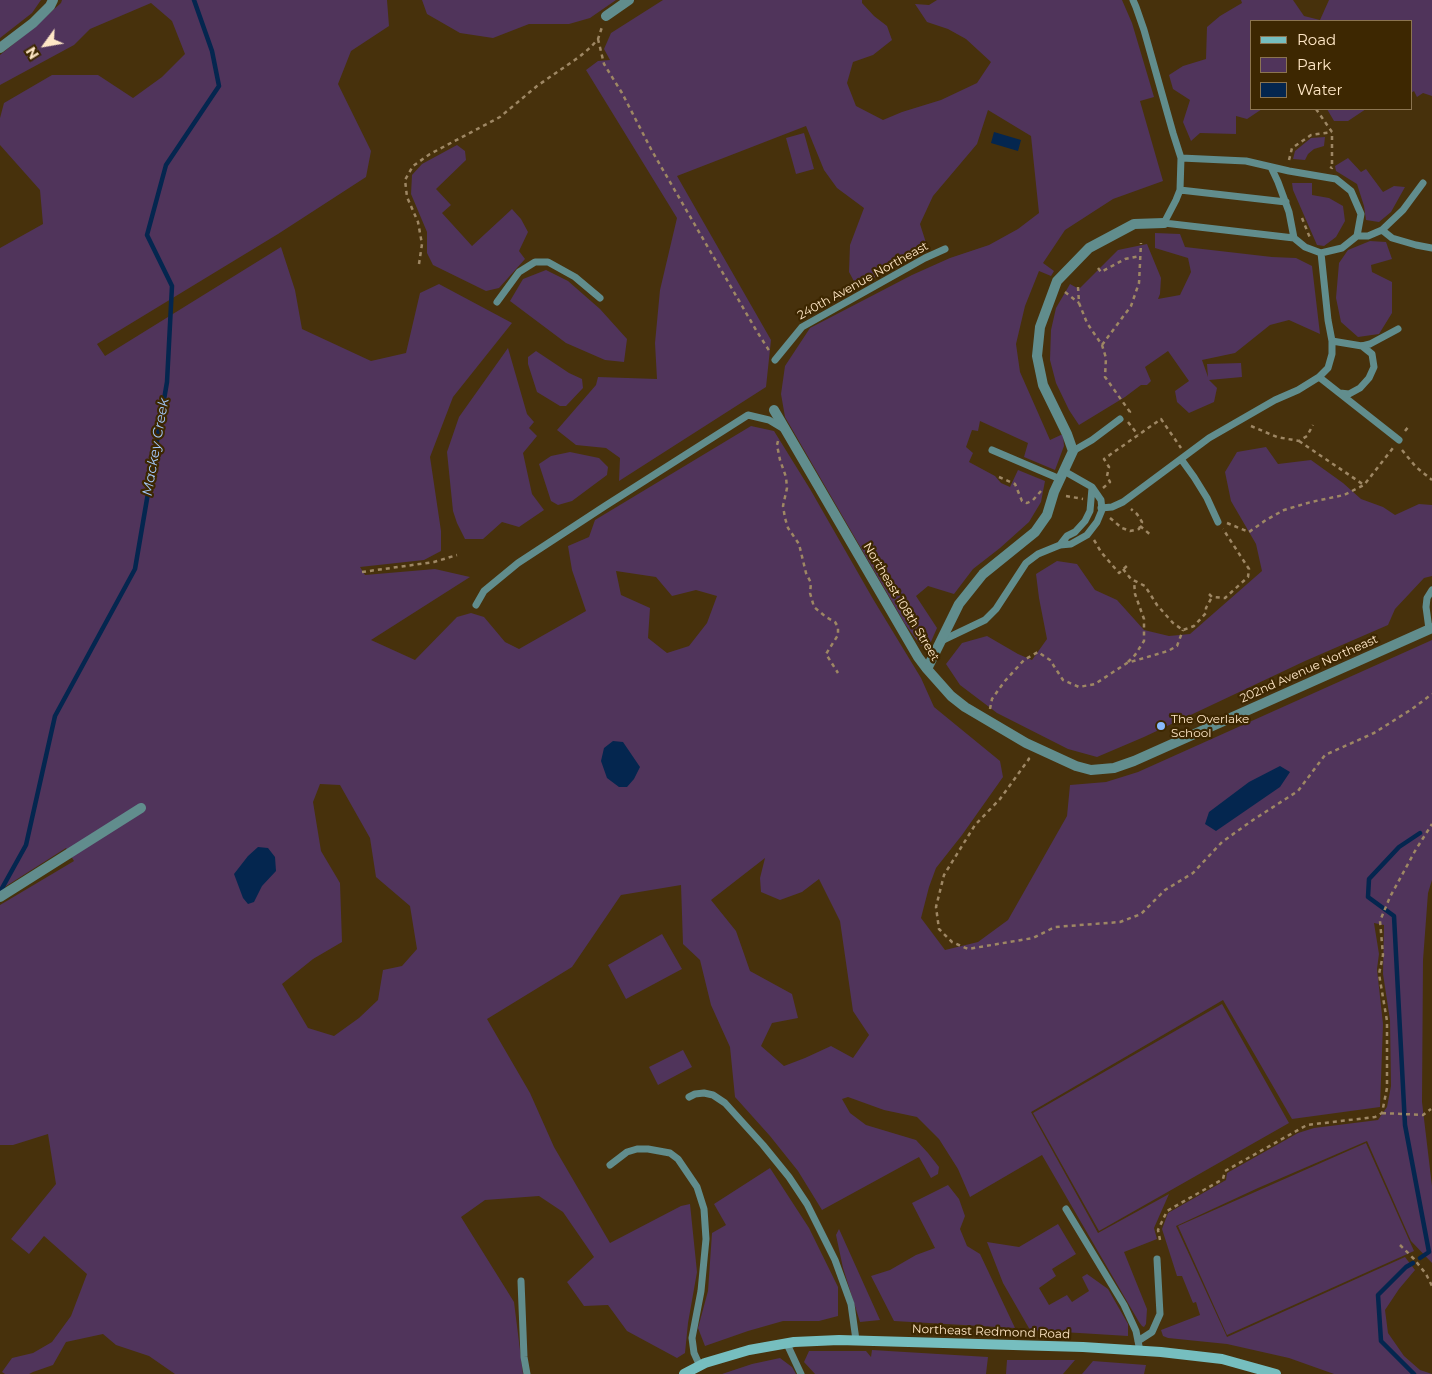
<!DOCTYPE html>
<style>
body{margin:0}
#map{position:relative;width:1432px;height:1374px;overflow:hidden;background:#47310c;font-family:Montserrat,sans-serif}
canvas{display:block}
.legend{position:absolute;left:1250px;top:20px;width:162px;height:90px;box-sizing:border-box;background:#3d2701;border:1px solid #8b7450;margin:0;padding:6px 9px;list-style:none;font-size:15px;color:#ffe7c6}
.legend li{display:flex;align-items:center;gap:10px;height:25px}
.legend b{width:25px;border:1px solid #8b7450}
.north{position:absolute;left:20px;top:20px;width:50px;height:50px;-webkit-text-stroke:4px #3d2701;paint-order:stroke;rotate:238deg;font-size:14px;font-weight:700;line-height:20px;text-align:center;color:#ffe7c6}
.north::after{content:'';display:block;margin:auto;width:18px;height:22px;background:#ffe7c6;clip-path:polygon(50% 0,100% 100%,50% 72%,0 100%)}
</style>
<div id="map">
<canvas width="1432" height="1374"></canvas>
<ul class="legend">
<li><b style="height:6px;background:#76bebf"></b>Road</li>
<li><b style="height:14px;background:#50345b"></b>Park</li>
<li><b style="height:14px;background:#04264f"></b>Water</li>
</ul>
<div class="north">N</div>
</div>
<script>
const context = document.querySelector('canvas').getContext('2d');
context.lineJoin = 'round';
function fill(path, color) {
  context.fillStyle = color;
  context.fill(path, 'evenodd');
}
function toPath(rows) {
  const path = new Path2D();
  for (const r of rows) {
    path.moveTo(r[0], r[1]);
    for (let i = 2; i < r.length; i += 2) path.lineTo(r[i], r[i + 1]);
  }
  return path;
}
function trace(path, color, width, dash) {
  context.strokeStyle = color;
  context.lineWidth = width;
  context.lineCap = dash ? 'butt' : 'round';
  context.setLineDash(dash || []);
  context.stroke(path);
}
function drawText(font, color, halo, rows, align = 'center') {
  context.font = font + ' Montserrat,sans-serif';
  context.lineWidth = 4.5;
  context.setLineDash([]);
  context.textBaseline = 'middle';
  context.strokeStyle = halo;
  context.fillStyle = color;
  for (const [text, x, y, turn = 0] of rows) {
    context.save();
    context.translate(x, y);
    context.rotate((+turn || 0) * Math.PI / 180);
    context.textAlign = isNaN(turn) ? turn : align;
    if (halo) context.strokeText(text, 0, 0);
    context.fillText(text, 0, 0);
    context.restore();
  }
}
fill(toPath([
 [0,0,41,0,32,13,0,38],
 [62,0,387,0,389,26,351,51,338,84,371,151,366,177,278,234,97,344,105,356,281,247,295,290,302,329,371,361,406,353,420,293,439,284,512,323,453,397,430,457,441,531,441,551,424,560,360,567,365,575,435,569,470,577,371,640,415,660,457,617,471,613,484,617,505,642,519,649,586,611,572,570,568,546,589,537,595,520,751,426,774,431,810,489,873,599,921,678,934,707,1000,761,1003,777,962,835,936,868,929,887,921,918,945,950,978,942,1008,920,1067,816,1070,785,1106,782,1138,772,1432,640,1432,880,1428,893,1423,960,1422,1102,1432,1186,1432,1263,1411,1241,1367,1141,1258,1188,1176,1226,1227,1337,1405,1257,1415,1270,1399,1289,1385,1310,1388,1333,1404,1356,1420,1370,1432,1374,1334,1374,1289,1358,1227,1344,1168,1338,1163,1336,1161,1330,1200,1315,1196,1302,1193,1303,1182,1276,1177,1276,1162,1229,1168,1213,1226,1180,1227,1173,1298,1133,1314,1128,1378,1120,1387,1107,1391,1086,1390,1020,1383,974,1384,925,1374,923,1379,954,1377,969,1383,1024,1380,1107,1292,1119,1223,1000,1031,1112,1098,1233,1169,1194,1154,1228,1157,1239,1124,1252,1147,1309,1146,1324,1144,1327,1142,1326,1139,1322,1042,1155,970,1197,958,1169,939,1139,917,1117,884,1110,848,1097,842,1099,850,1113,866,1125,916,1140,928,1153,939,1167,938,1174,931,1178,919,1157,822,1210,798,1171,770,1136,735,1097,730,1047,711,1005,700,960,683,944,681,885,621,895,572,967,487,1019,530,1093,554,1147,610,1243,681,1206,690,1204,697,1272,688,1323,685,1353,677,1358,627,1331,608,1305,584,1306,567,1282,594,1257,563,1212,539,1196,485,1200,461,1217,514,1302,523,1374,175,1374,149,1356,116,1345,103,1334,66,1342,53,1365,33,1372,29,1374,5,1374,2,1372,12,1358,33,1353,52,1342,71,1316,87,1274,44,1236,29,1254,11,1239,56,1184,48,1134,13,1145,0,1145,0,905,74,861,66,848,0,890,0,248,43,224,40,190,0,145,0,118,4,103,52,75,98,75,133,98,162,77,185,54,172,21,151,3,90,29,74,45,0,85,0,55,33,28,61,3],
 [616,571,656,577,672,596,696,590,717,596,707,623,689,646,667,653,648,638,650,608,621,595],
 [320,784,340,785,370,838,376,877,410,906,417,949,402,966,383,970,378,1000,359,1018,334,1036,308,1028,282,984,313,959,342,942,340,883,321,851,313,802],
 [765,858,760,878,761,892,780,900,802,892,819,879,840,921,853,1011,869,1035,853,1058,831,1046,805,1058,784,1066,761,1046,772,1023,798,1018,792,994,750,971,736,931,711,900],
 [422,0,616,0,590,18,569,24,529,24,493,38,460,33,427,14],
 [663,0,862,0,862,3,874,16,887,26,892,40,873,55,853,62,847,83,856,106,883,120,902,112,941,100,977,83,991,62,966,39,948,29,927,22,915,4,929,5,937,0,1122,0,1132,23,1154,97,1140,101,1163,181,1113,199,1065,230,1043,263,1054,271,1051,276,1039,271,1025,306,1016,344,1020,372,1050,440,1063,434,1064,446,1055,470,1024,457,1028,443,980,421,978,431,972,430,966,447,973,453,969,462,995,476,1001,483,1010,487,1018,470,1045,481,1041,502,1029,522,1000,548,973,569,954,594,928,586,916,596,937,628,930,644,921,646,905,624,785,417,781,394,785,366,810,328,912,275,950,258,989,245,1018,229,1039,213,1031,136,988,110,977,144,933,196,920,224,928,249,857,287,849,272,850,245,864,208,837,188,824,170,806,126,677,176,771,340,766,387,619,481,620,458,606,448,576,445,557,430,596,385,598,377,657,379,655,343,660,290,677,218,586,70,598,61,610,60,604,49,611,33],
 [1241,0,1293,0,1304,16,1320,20,1329,0,1432,0,1432,96,1423,93,1417,97,1414,91,1411,93,1411,21,1251,21,1251,109,1262,109,1247,119,1236,116,1236,134,1200,133,1191,141,1183,122,1190,100,1173,89,1169,75,1183,66,1206,59,1207,27,1220,16,1242,3],
 [1327,109,1366,109,1348,121,1334,121],
 [804,133,814,169,796,174,786,138],
 [1325,137,1324,146,1314,149,1308,154,1305,160,1293,159,1295,151,1311,138],
 [457,145,465,151,466,160,436,189,451,205,442,213,472,246,512,209,521,219,528,232,519,251,525,259,499,288,486,291,433,265,427,253,427,232,411,194,412,175,422,164],
 [1348,158,1361,172,1366,169,1383,192,1394,186,1405,187,1391,212,1379,222,1366,220,1364,206,1357,184,1336,171,1335,166],
 [1292,183,1312,183,1312,195,1329,198,1343,206,1345,221,1336,237,1324,246,1317,245,1293,190],
 [1155,233,1180,234,1185,247,1272,257,1296,258,1312,266,1320,334,1289,320,1270,325,1235,353,1202,360,1208,377,1207,364,1241,363,1242,377,1209,380,1217,388,1214,402,1189,413,1177,402,1175,391,1189,381,1168,351,1145,367,1151,381,1147,385,1141,385,1125,397,1079,425,1069,410,1056,383,1050,360,1051,330,1056,308,1070,284,1079,289,1118,250,1147,244,1161,278,1160,294,1158,299,1180,295,1191,272,1188,258,1155,248],
 [1370,241,1386,242,1392,259,1371,265,1372,272,1392,282,1392,313,1379,334,1358,337,1341,322,1336,298,1339,263,1348,250],
 [546,270,568,281,600,309,627,339,624,362,605,360,566,343,510,301,523,279],
 [508,348,527,414,534,422,529,428,537,436,523,453,532,494,544,510,519,527,502,522,483,539,465,539,457,523,453,511,447,452,459,417],
 [536,351,569,373,582,379,583,388,566,406,560,406,537,392,528,364,528,357],
 [1266,447,1278,464,1311,460,1343,483,1361,499,1383,507,1395,515,1419,504,1432,505,1432,576,1424,578,1395,609,1388,625,1305,661,1144,737,1097,757,1068,749,997,713,960,685,946,664,962,643,987,636,1018,654,1032,660,1047,639,1039,598,1036,574,1057,561,1077,564,1095,590,1117,600,1144,630,1169,636,1190,634,1262,571,1256,544,1231,501,1225,472,1237,452],
 [570,452,599,458,608,467,607,475,572,501,558,505,551,501,539,464,551,456],
 [662,934,682,969,626,999,608,965],
 [1222,1004,1289,1123,1099,1231,1033,1113],
 [683,1050,692,1067,658,1085,649,1067],
 [1366,1143,1414,1251,1227,1335,1178,1226],
 [770,1168,809,1228,838,1287,838,1316,819,1321,783,1321,748,1331,705,1346,698,1328,708,1291,712,1233,726,1225,714,1204],
 [948,1185,959,1199,965,1216,960,1229,967,1246,980,1254,1015,1328,894,1321,871,1276,890,1270,916,1255,935,1248,912,1203],
 [1058,1224,1076,1254,1052,1269,1056,1276,1039,1288,1049,1305,1067,1295,1072,1302,1089,1291,1082,1277,1087,1274,1108,1289,1128,1324,1128,1336,1030,1330,1003,1283,987,1242,1019,1247],
 [839,1229,880,1320,860,1322,843,1268,836,1235],
 [872,1350,988,1357,986,1374,815,1374,804,1362,809,1351,866,1351,871,1357],
 [780,1358,792,1367,796,1374,722,1374,752,1364],
 [1007,1360,1075,1360,1063,1374,1006,1374],
 [1093,1361,1146,1365,1144,1374,1082,1374]
]), '#50345b');
fill(toPath([
 [994,132,1021,140,1018,151,991,143],
 [613,741,623,742,640,767,634,779,627,787,619,787,607,778,601,761,604,748],
 [1280,766,1290,772,1280,787,1216,831,1205,824,1209,812,1249,782],
 [258,847,268,848,275,857,276,871,262,886,254,902,248,904,243,898,234,874,248,856]
]), '#04264f');
trace(toPath([
 [0,892,26,845,55,716,135,569,167,382,172,286,147,235,166,165,219,86,212,51,194,0],
 [1420,1258,1429,1252,1405,1125,1394,916,1368,897,1369,879,1399,847,1420,833],
 [1413,1263,1406,1267,1378,1295,1381,1341,1414,1374]
]), '#04264f', 4.5);
trace(toPath([
 [598,39,604,64,622,93,652,151,756,330,770,352],
 [1316,109,1332,132,1332,168,1330,167],
 [1289,160,1292,148,1311,135,1332,132],
 [1302,218,1310,238],
 [419,264,422,244,418,222,407,197,405,180,413,166,430,154,500,117,537,86,579,57,591,47,598,39,602,27],
 [1098,268,1101,272,1125,259,1140,256],
 [1078,287,1079,303,1087,323,1102,345,1106,358,1105,377,1130,412,1127,414],
 [1065,292,1079,303],
 [1102,345,1131,306,1139,283,1141,243],
 [1128,422,1138,435],
 [1251,426,1277,437,1299,441,1307,436,1313,425],
 [1405,431,1409,426],
 [778,441,777,445,780,460,786,477,787,488,783,506,785,518,788,528,799,544,806,573,811,583,810,593,814,607,826,617,835,622,838,627,838,635,826,654,838,673],
 [1299,441,1364,485],
 [1402,450,1416,467,1432,480],
 [999,477,1015,484,1022,501,1027,503,1033,500,1041,491],
 [1103,488,1110,482,1107,476,1109,467,1104,459,1161,419,1181,448],
 [1066,496,1083,499],
 [1110,518,1122,528,1130,531,1139,529,1142,522,1137,514,1131,509],
 [1227,523,1249,532,1266,520,1284,510,1311,502,1344,495,1364,485,1393,448],
 [1140,526,1152,536],
 [1094,540,1101,552,1119,573,1128,565],
 [1123,569,1131,579,1145,586,1157,605,1173,623,1183,630,1194,626,1206,613,1206,608,1212,597],
 [362,572,434,562,457,555],
 [1209,594,1212,597,1225,598,1248,577,1249,569,1223,529],
 [1128,662,1135,655,1144,641,1144,619,1135,594,1134,581],
 [990,709,992,699,1004,682,1024,660,1038,652,1050,660,1063,680,1079,687,1095,684,1127,663,1168,651,1177,646,1183,630],
 [1028,758,1029,759,1000,799,975,825,944,875,936,907,939,929,952,942,968,949,1033,938,1055,927,1120,922,1141,914,1165,890,1193,873,1222,842,1253,820,1298,791,1325,755,1374,733,1412,709,1432,694],
 [1382,1113,1423,1115,1431,1109],
 [1160,1240,1158,1230,1167,1211,1223,1179,1225,1171,1307,1125,1375,1117,1382,1113,1387,1088,1387,1021,1379,974,1383,955,1380,921,1390,897,1415,851,1432,824],
 [1400,1245,1414,1259,1426,1274,1432,1286]
]), '#9e8764', 2.5, [4, 4]);
trace(toPath([
 [1133,0,1136,7,1144,30,1173,133,1181,158,1180,190,1176,200,1164,223,1294,238,1305,247,1321,253,1342,248,1357,236,1361,214,1351,191,1336,179,1289,171,1246,161,1181,158],
 [1271,167,1278,182,1289,212,1294,238],
 [1180,190,1286,202],
 [1382,230,1392,238,1416,245,1432,248],
 [1357,236,1368,236,1382,230,1403,210,1423,183],
 [497,302,519,272,535,262,548,262,575,277,600,298],
 [1332,341,1362,346,1370,344,1398,329],
 [775,360,802,327,925,258,945,249],
 [1319,377,1399,440],
 [1340,393,1349,394,1360,388,1369,378,1374,367,1372,354,1362,346],
 [992,450,1060,479],
 [1073,451,1092,440,1120,419],
 [1181,459,1194,477,1207,498,1218,522],
 [1101,508,1112,507,1123,502,1209,438,1275,400,1298,390,1319,377,1328,368,1332,354,1332,341,1328,320,1321,253],
 [1060,545,1067,536,1075,532,1085,521,1090,511,1092,488],
 [476,605,484,591,518,563,605,506,748,415,769,420,784,429],
 [1429,629,1426,607,1427,598,1432,590],
 [941,641,985,620,996,609,1026,563,1038,554,1060,545,1071,544,1087,535,1097,522,1102,510,1101,500,1092,487,1064,471],
 [689,1097,695,1094,704,1093,713,1095,725,1103,763,1145,789,1177,807,1204,835,1260,851,1304,856,1340],
 [610,1165,627,1152,637,1149,648,1149,670,1153,678,1159,697,1187,704,1209,706,1239,701,1291,692,1338,694,1353,700,1366],
 [1066,1209,1124,1305,1136,1331,1140,1351],
 [521,1281,524,1357,527,1374],
 [1138,1341,1152,1332,1160,1314,1157,1259],
 [787,1344,801,1374]
]), '#618d8d', 7);
trace(toPath([
 [606,16,629,0],
 [0,48,33,23,50,6,53,0],
 [774,410,918,657,927,669,951,696,965,707,1026,743,1076,766,1091,770,1114,768,1134,761,1432,628],
 [927,669,959,604,983,574,1035,532,1047,515,1054,492,1073,451,1067,434,1043,385,1037,356,1040,327,1057,281,1089,248,1134,224,1164,223],
 [0,897,141,808]
]), '#618d8d', 10);
trace(toPath([
 [684,1374,705,1363,749,1350,794,1342,839,1340,1083,1347,1161,1352,1222,1359,1276,1374]
]), '#76bebf', 10);
for (const [x, y, r, color] of [
 [1161,726,5,"#89bafc"]
]) {
  const dot = new Path2D();
  dot.arc(x, y, r, 0, 2 * Math.PI);
  context.fillStyle = color;
  context.fill(dot);
  trace(dot, '#3d2701', 2);
}
drawText('12px', '#ffe7c6', '#3d2701', [
 ["240th Avenue Northeast",863,281,-29],
 ["Northeast 108th Street",901,602,59],
 ["202nd Avenue Northeast",1309,669,-24],
 ["Northeast Redmond Road",991,1332,2]
]);
drawText('12px', '#ffe7c6', '#3d2701', [
 ["The Overlake",1171,719],
 ["School",1171,733]
], 'left');
drawText('italic 14px', '#a3c9fb', '#3d2701', [
 ["Mackey Creek",156,447,-80]
]);
</script>
